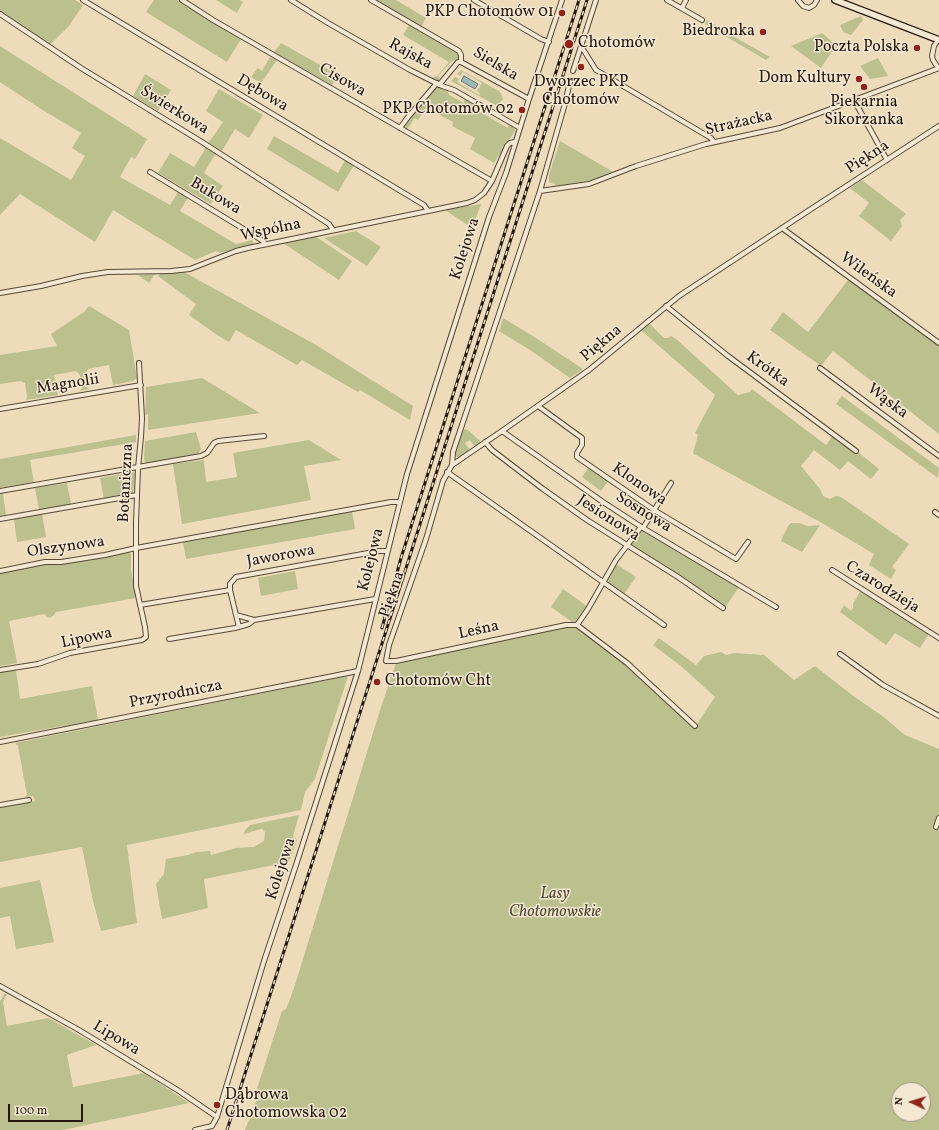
<!DOCTYPE html>
<meta charset="utf-8">
<style>
body{margin:0}
#map{position:relative;width:939px;height:1130px;overflow:hidden;background:#eedbba;font-family:Vollkorn,serif}
canvas{display:block}
.north{position:absolute;left:891px;top:1082px;width:40px;height:40px;box-sizing:border-box;background:#f4e8d2;border:1px solid #a19484;border-radius:50%;rotate:274deg;font-size:11px;font-weight:700;line-height:16px;text-align:center;color:#24170e}
.north::after{content:'';display:block;margin:auto;width:14px;height:18px;background:#8f2418;clip-path:polygon(50% 0,100% 100%,50% 72%,0 100%)}
.scale{position:absolute;left:8px;top:1104px;width:75px;height:18px;box-sizing:border-box;border:2px solid #24170e;border-top:0;padding-left:5px;font-size:12px;line-height:14px;white-space:nowrap;color:#24170e;-webkit-text-stroke:3px #f4e8d2;paint-order:stroke}
</style>
<div id="map">
<canvas width="939" height="1130"></canvas>
<div class="north">N</div>
<div class="scale">100 m</div>
</div>
<script>
const context = document.querySelector('canvas').getContext('2d');
context.lineJoin = 'round';
function fill(path, color) {
  context.fillStyle = color;
  context.fill(path, 'evenodd');
}
function toPath(rows) {
  const path = new Path2D();
  for (const r of rows) {
    path.moveTo(r[0], r[1]);
    for (let i = 2; i < r.length; i += 2) path.lineTo(r[i], r[i + 1]);
  }
  return path;
}
function trace(path, color, width, dash) {
  context.strokeStyle = color;
  context.lineWidth = width;
  context.lineCap = dash ? 'butt' : 'round';
  context.setLineDash(dash || []);
  context.stroke(path);
}
function drawText(font, color, halo, rows, align = 'center') {
  context.font = font + ' Vollkorn,serif';
  context.lineWidth = 3;
  context.setLineDash([]);
  context.textBaseline = 'middle';
  context.strokeStyle = halo;
  context.fillStyle = color;
  for (const [text, x, y, turn = 0] of rows) {
    context.save();
    context.translate(x, y);
    context.rotate((+turn || 0) * Math.PI / 180);
    context.textAlign = isNaN(turn) ? turn : align;
    if (halo) context.strokeText(text, 0, 0);
    context.fillText(text, 0, 0);
    context.restore();
  }
}
fill(toPath([
 [0,0,75,0,83,5,69,26,49,46,0,11],
 [154,0,178,0,241,39,227,62,146,12],
 [216,0,239,0,243,2,237,13],
 [374,0,396,0,426,18,421,27],
 [861,16,863,20,851,35,843,32,840,25],
 [707,20,738,39,770,57,766,60,705,24],
 [409,25,459,54,459,57,456,61,453,60,438,76,440,78,439,81,431,78,437,76,449,62,403,35],
 [822,33,839,48,833,50,821,68,791,46],
 [281,43,338,75,332,85,274,52],
 [0,46,147,139,135,159,131,157,120,177,170,205,177,194,177,191,189,198,187,199,180,211,236,244,252,240,254,244,220,253,216,251,195,260,113,210,95,242,20,194,0,215,0,138,71,180,85,156,72,148,81,133,41,109,0,82],
 [270,57,277,60,261,83,251,77,258,68,262,71],
 [878,58,888,76,870,79,860,66],
 [461,70,499,91,501,94,503,99,499,104,502,106,501,108,451,81,455,77,459,79,457,82,479,95,480,93,477,91,482,83,463,72,460,76,457,74],
 [145,74,171,90,158,111,133,96],
 [439,87,448,91,449,95,464,103,464,99,473,104,473,108,508,128,509,124,513,127,515,130,513,134,494,163,470,149,475,138,452,126,453,122,426,108,418,120,415,118,406,131,404,129,404,126,413,112,415,112,436,88],
 [219,89,263,115,249,138,235,129,222,151,208,142,210,141,223,122,206,111],
 [274,136,338,173,345,160,354,165,338,192,267,149],
 [560,141,615,173,588,181,558,186,549,182,549,175],
 [205,146,217,155,214,156,204,173,223,186,211,204,158,173,170,153,194,167,204,151],
 [862,180,906,214,900,220,902,226,891,241,859,216,869,203,850,188],
 [481,204,472,228,445,210],
 [356,231,381,247,367,266,324,238],
 [315,236,352,261,339,280,283,243],
 [184,272,316,345,413,406,410,420,360,390,358,392,302,360,297,365,236,330,229,342,217,335,189,315,196,304,158,276,160,274],
 [155,274,149,283,138,275],
 [848,280,939,346,939,434,833,351,821,366,770,330,783,312,808,332],
 [89,306,129,330,137,378,133,381,113,385,109,365,88,369,85,375,87,388,90,389,80,391,82,388,80,375,76,371,54,375,58,395,26,400,27,397,25,383,21,381,0,384,0,355,57,346,51,334,84,312],
 [503,318,536,338,583,369,570,378,530,350,499,331],
 [650,324,664,338,668,338,671,336,676,339,738,395,750,392,752,389,826,445,833,435,856,453,858,452,879,469,871,479,848,461,840,470,814,450,801,466,820,489,823,496,830,499,836,496,841,497,909,544,892,567,896,570,891,579,869,565,874,554,822,523,694,454,693,453,698,435,695,433,715,395,643,332,641,330],
 [202,378,260,413,148,430,148,414,145,415,146,387],
 [842,396,939,468,938,478,836,404],
 [464,429,468,430,481,442,475,447,470,440,465,443,470,450,458,458,455,454,455,452],
 [196,432,201,449,198,454,146,463,144,460,145,441],
 [136,435,136,442,30,460,34,482,0,488,0,459],
 [309,440,341,460,304,466,311,500,182,524,173,464,204,460,206,482,237,477,233,453],
 [589,467,609,480,601,491,582,477],
 [133,472,135,473,133,493,104,499,100,478],
 [67,483,71,504,39,510,35,488],
 [0,494,3,494,6,515,0,516],
 [352,511,355,529,186,559,183,542],
 [42,514,46,537,17,542,14,519],
 [791,523,799,523,807,526,820,525,802,552,781,541,788,526],
 [641,529,739,587,725,608,631,547,630,544],
 [129,552,131,554,131,569,136,598,56,612,53,616,49,618,44,614,9,621,17,663,0,666,0,573,49,564,64,564],
 [616,564,636,577,624,594,608,582,607,579],
 [295,571,298,589,261,596,258,578],
 [563,589,588,607,578,621,572,622,551,607],
 [861,590,929,634,920,648,895,633,886,645,840,612,844,605,851,611,853,608,853,604],
 [564,627,573,627,580,629,630,669,695,727,715,697,681,666,653,645,659,638,696,665,704,656,721,652,726,655,734,653,764,655,794,680,815,666,852,695,885,718,905,735,939,749,939,813,935,822,939,824,939,1130,245,1130,257,1099,254,1098,282,1011,286,1009,294,988,381,707,396,663],
 [899,1090,923,1090,923,1114,899,1114],
 [16,670,20,699,92,686,98,720,0,737,0,672],
 [348,676,315,779,305,792,301,810,127,845,137,923,101,931,93,901,82,847,0,862,0,808,35,801,33,796,25,797,27,795,18,746,15,743],
 [299,815,293,836,297,840,289,862,204,879,208,908,162,919,156,884,164,874,166,859,188,855,196,852,210,851,211,855,236,848,254,847,264,841,265,832,262,829,257,830,244,834,245,830,250,825],
 [40,880,54,942,16,949,10,916,0,918,0,888],
 [5,993,7,994,3,1002,7,1026,48,1018,96,1045,67,1055,73,1087,144,1073,189,1103,63,1130,0,1130,0,1001]
]), '#bbc08e');
const water = toPath([
 [464,76,478,84,475,89,461,81,464,76]
]);
fill(water, '#9bb9b7');
trace(water, '#6b7873', 1);
const street = toPath([
 [83,0,424,205,428,211],
 [182,0,213,20,492,181],
 [291,0,328,23,410,70,442,86,454,90,520,128],
 [371,0,459,51,461,55,461,62],
 [474,0,541,39,549,42],
 [667,0,702,20],
 [798,0,803,6,809,8,814,5,817,0],
 [682,8,686,0],
 [0,14,81,68,202,142,329,224,333,230],
 [938,40,934,46,932,56,933,60,938,68],
 [581,46,596,70,711,138,714,142],
 [461,62,529,99],
 [573,71,596,0],
 [439,85,458,62,461,62],
 [854,100,887,160],
 [400,128,408,117,437,83],
 [150,172,260,239,266,244],
 [540,191,589,184,636,166,706,144,780,128,939,68],
 [782,228,939,343],
 [0,293,41,286,82,276,108,272,171,271,190,269,236,251,248,248,467,203,475,200,484,193,492,181,507,146,510,143,515,142],
 [666,306,728,356,856,451],
 [820,368,939,456],
 [538,406,582,438,582,445,577,453,577,457,654,510,736,559,748,542],
 [0,409,141,385],
 [502,431,603,502,643,528,776,607],
 [485,442,492,450,543,489,587,520,678,577,723,608],
 [452,465,453,452,540,191,564,107,570,82],
 [447,472,664,625],
 [0,491,201,456,207,453,214,443,218,441,264,436],
 [935,512,939,515],
 [0,519,137,495],
 [643,528,671,483],
 [832,570,939,638],
 [0,571,45,562,61,562,105,555,136,548,391,502,398,502],
 [230,590,236,615,254,620],
 [140,605,230,590,230,584,236,577,379,551,387,551],
 [236,615,239,627],
 [577,625,588,609,616,560,641,527],
 [169,639,235,628,249,624,254,620,375,599],
 [840,654,883,685,939,716],
 [0,670,38,664,70,653,142,640,146,637,145,627,136,586,136,523,138,468,141,437,142,418,139,363],
 [695,726,627,663,577,625,566,625,518,635,396,661,386,661,389,645,426,539,443,481,452,465,502,431,589,370,679,296,808,211,939,126],
 [0,742,358,671],
 [0,805,29,800],
 [936,827,939,818],
 [0,986,79,1030,179,1091,217,1117],
 [195,1130,212,1126,217,1117,264,961,297,862,358,671,407,474,489,217,506,173,529,99,562,0]
]);
const secondary = toPath([
 [835,0,939,40]
]);
trace(street, '#564839', 6);
trace(secondary, '#24170e', 8);
trace(street, '#f4e8d2', 4);
trace(secondary, '#f4e8d2', 5.5);
const rail = toPath([
 [382,628,401,558,579,0],
 [227,1130,587,0]
]);
trace(rail, '#24170e', 3);
trace(rail, '#f4e8d2', 1.5, [4.5]);
for (const [x, y, r, color] of [
 [562,13,4,"#8f2418"],
 [763,32,4,"#8f2418"],
 [569,44,5,"#8f2418"],
 [917,48,4,"#8f2418"],
 [581,67,4,"#8f2418"],
 [859,79,4,"#8f2418"],
 [864,87,4,"#8f2418"],
 [522,110,4,"#8f2418"],
 [377,682,4,"#8f2418"],
 [217,1105,4,"#8f2418"]
]) {
  const dot = new Path2D();
  dot.arc(x, y, r, 0, 2 * Math.PI);
  context.fillStyle = color;
  context.fill(dot);
  trace(dot, '#f4e8d2', 1.5);
}
drawText('16px', '#24170e', '#f4e8d2', [
 ["PKP Chotomów 01",554,13],
 ["Biedronka",755,32],
 ["Chotomów",578,44,"left"],
 ["Poczta Polska",909,48],
 ["Dom Kultury",851,79],
 ["Dworzec PKP",581,83,"center"],
 ["Chotomów",581,101,"center"],
 ["Piekarnia",864,103,"center"],
 ["Sikorzanka",864,121,"center"],
 ["PKP Chotomów 02",514,110],
 ["Chotomów Cht",385,682,"left"],
 ["Dąbrowa",225,1096,"left"],
 ["Chotomowska 02",225,1114,"left"]
], 'right');
drawText('16px', '#24170e', '#f4e8d2', [
 ["Rajska",410,55,29],
 ["Sielska",495,65,31],
 ["Cisowa",342,81,30],
 ["Dębowa",262,94,31],
 ["Świerkowa",174,111,32],
 ["Strażacka",739,124,-13],
 ["Piękna",868,158,-33],
 ["Bukowa",215,197,31],
 ["Wspólna",271,231,-12],
 ["Kolejowa",466,249,-72],
 ["Wileńska",868,276,36],
 ["Piękna",602,344,-40],
 ["Krótka",767,370,36],
 ["Magnolii",68,385,-9],
 ["Wąska",887,402,37],
 ["Botaniczna",127,483,-87],
 ["Klonowa",639,485,34],
 ["Sosnowa",643,513,32],
 ["Jesionowa",608,519,33],
 ["Olszynowa",66,548,-8],
 ["Jaworowa",281,557,-10],
 ["Kolejowa",372,560,-76],
 ["Czarodzieja",882,588,32],
 ["Piękna",393,595,-71],
 ["Leśna",479,631,-12],
 ["Lipowa",87,639,-12],
 ["Przyrodnicza",176,695,-11],
 ["Kolejowa",282,869,-72],
 ["Lipowa",116,1039,31]
]);
drawText('italic 16px', '#514a34', '#f4e8d2', [
 ["Lasy",555,895],
 ["Chotomowskie",555,913]
]);
</script>
